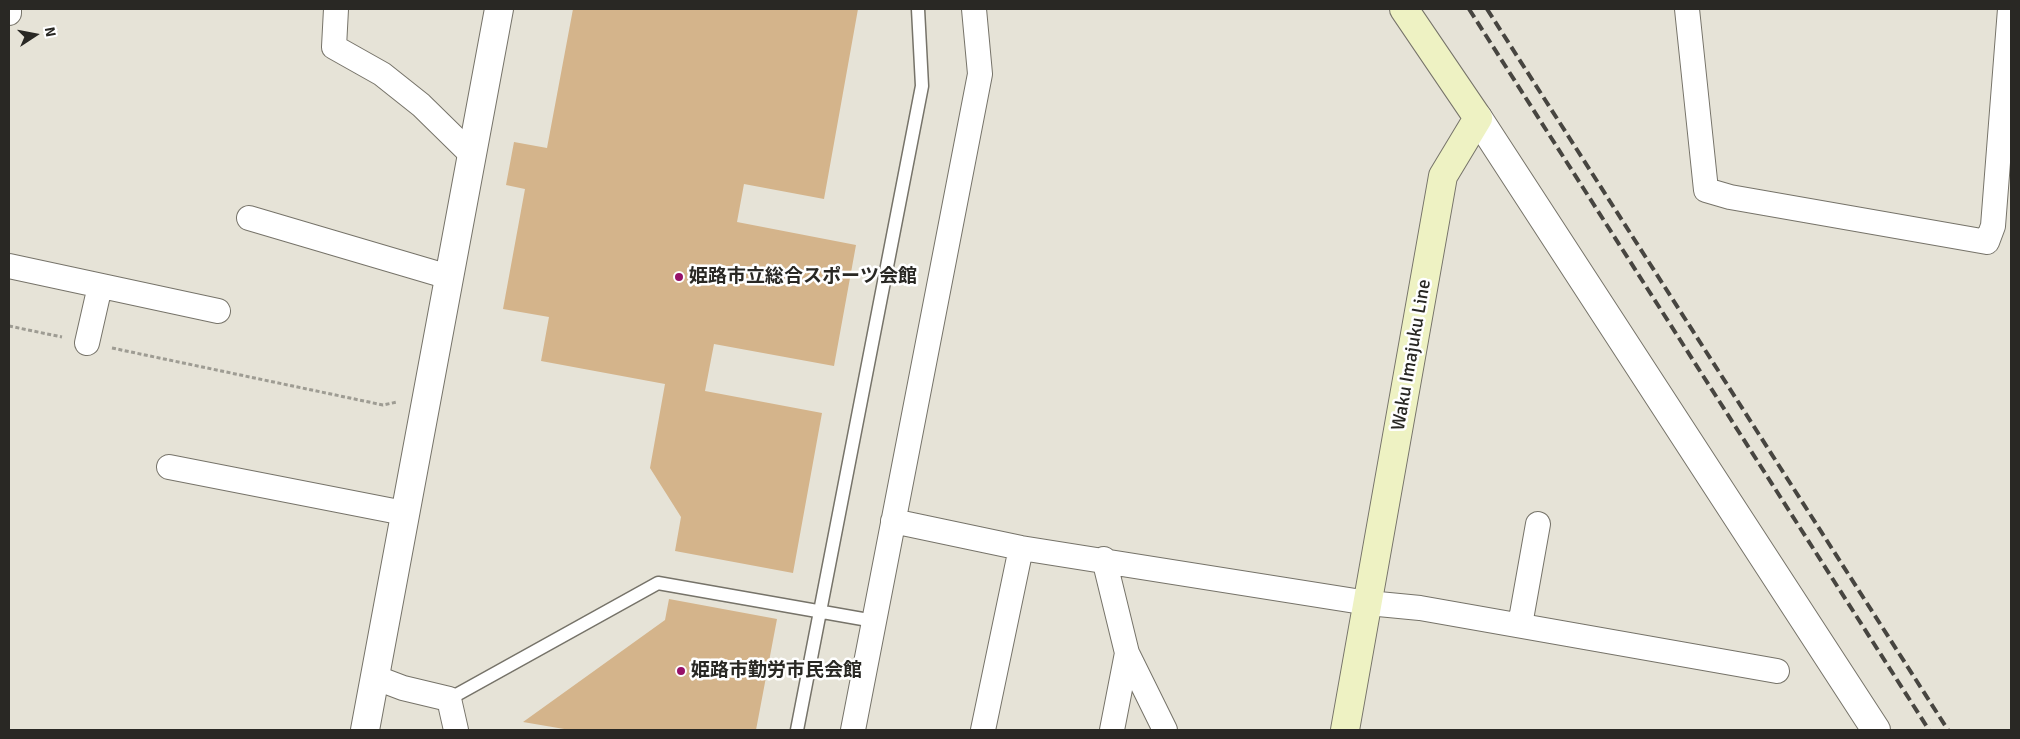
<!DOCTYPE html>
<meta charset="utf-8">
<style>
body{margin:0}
#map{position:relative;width:2020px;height:739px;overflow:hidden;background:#e6e3d7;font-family:Signika,sans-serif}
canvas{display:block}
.frame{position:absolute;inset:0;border:10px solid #292824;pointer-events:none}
.north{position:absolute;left:10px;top:10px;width:50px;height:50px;-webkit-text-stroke:4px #fff;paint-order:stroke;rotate:79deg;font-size:14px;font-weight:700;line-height:20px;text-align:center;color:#292824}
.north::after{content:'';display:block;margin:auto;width:18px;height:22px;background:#292824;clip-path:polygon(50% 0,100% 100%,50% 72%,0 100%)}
</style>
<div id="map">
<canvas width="2020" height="739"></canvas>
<div class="frame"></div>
<div class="north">N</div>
</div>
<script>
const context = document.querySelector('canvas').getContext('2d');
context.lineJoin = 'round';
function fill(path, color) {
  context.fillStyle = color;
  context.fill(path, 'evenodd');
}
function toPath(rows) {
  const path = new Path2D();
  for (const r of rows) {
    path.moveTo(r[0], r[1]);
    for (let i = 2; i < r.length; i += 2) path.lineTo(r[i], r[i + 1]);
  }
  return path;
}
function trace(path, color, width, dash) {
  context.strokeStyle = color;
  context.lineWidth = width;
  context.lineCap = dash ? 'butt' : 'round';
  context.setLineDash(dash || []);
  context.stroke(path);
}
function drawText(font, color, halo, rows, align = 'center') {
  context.font = font + ' Signika,"Noto Sans JP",sans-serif';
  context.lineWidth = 5;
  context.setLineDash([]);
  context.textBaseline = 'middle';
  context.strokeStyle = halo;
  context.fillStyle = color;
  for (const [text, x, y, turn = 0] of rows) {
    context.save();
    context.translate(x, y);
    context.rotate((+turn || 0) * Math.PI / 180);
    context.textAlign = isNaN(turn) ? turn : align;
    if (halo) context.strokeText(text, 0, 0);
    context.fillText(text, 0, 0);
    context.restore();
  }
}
fill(toPath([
 [573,9,858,9,824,199,744,184,737,222,856,245,834,366,714,344,705,391,822,413,793,573,675,551,681,517,650,468,665,384,541,361,549,317,503,309,525,189,506,185,514,142,547,148],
 [669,599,777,619,756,730,570,730,523,722,665,620]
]), '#d4b48b');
const service = toPath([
 [449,699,658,583,874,621],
 [797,730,922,86,918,9]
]);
const minor = toPath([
 [336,9,334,47,382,74,421,105,472,155],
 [1687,9,1706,190,1730,197,1987,242,1993,226,2010,9],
 [9,13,9,9],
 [249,218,449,277],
 [9,266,218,311],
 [87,343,100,286],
 [169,467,404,513],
 [893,521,1021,548,1368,603,1420,608,1777,671],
 [1104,559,1127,653,1112,730],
 [1520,625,1538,524],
 [1127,653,1165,730],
 [374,677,403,688,449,699,456,730],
 [853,730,980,74,974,9],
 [983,730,1021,548]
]);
const tertiary = toPath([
 [1478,118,1876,730],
 [365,730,499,9]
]);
const secondary = toPath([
 [1345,730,1443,176,1478,118,1404,9]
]);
trace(service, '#767369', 15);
trace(minor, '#767369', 26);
trace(tertiary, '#767369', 30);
trace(secondary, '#767369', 30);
trace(toPath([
 [9,326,62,337],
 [112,348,383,405,397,402]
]), '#9e9c93', 3, [4, 2.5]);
trace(service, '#fff', 12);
trace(minor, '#fff', 24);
trace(tertiary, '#fff', 28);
trace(secondary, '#eef2c3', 28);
trace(toPath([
 [1469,9,1929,730],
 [1487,9,1948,730]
]), '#474540', 4, [10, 5]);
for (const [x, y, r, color] of [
 [679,277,5,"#961168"],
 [681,671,5,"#961168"]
]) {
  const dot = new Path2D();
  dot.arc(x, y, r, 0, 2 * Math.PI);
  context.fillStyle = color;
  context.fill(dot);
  trace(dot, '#fff', 2);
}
drawText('bold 19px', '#292824', '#fff', [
 ["姫路市立総合スポーツ会館",689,277],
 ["姫路市勤労市民会館",691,671]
], 'left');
drawText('19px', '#292824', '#fff', [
 ["Waku Imajuku Line",1412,355,-80]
]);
</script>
